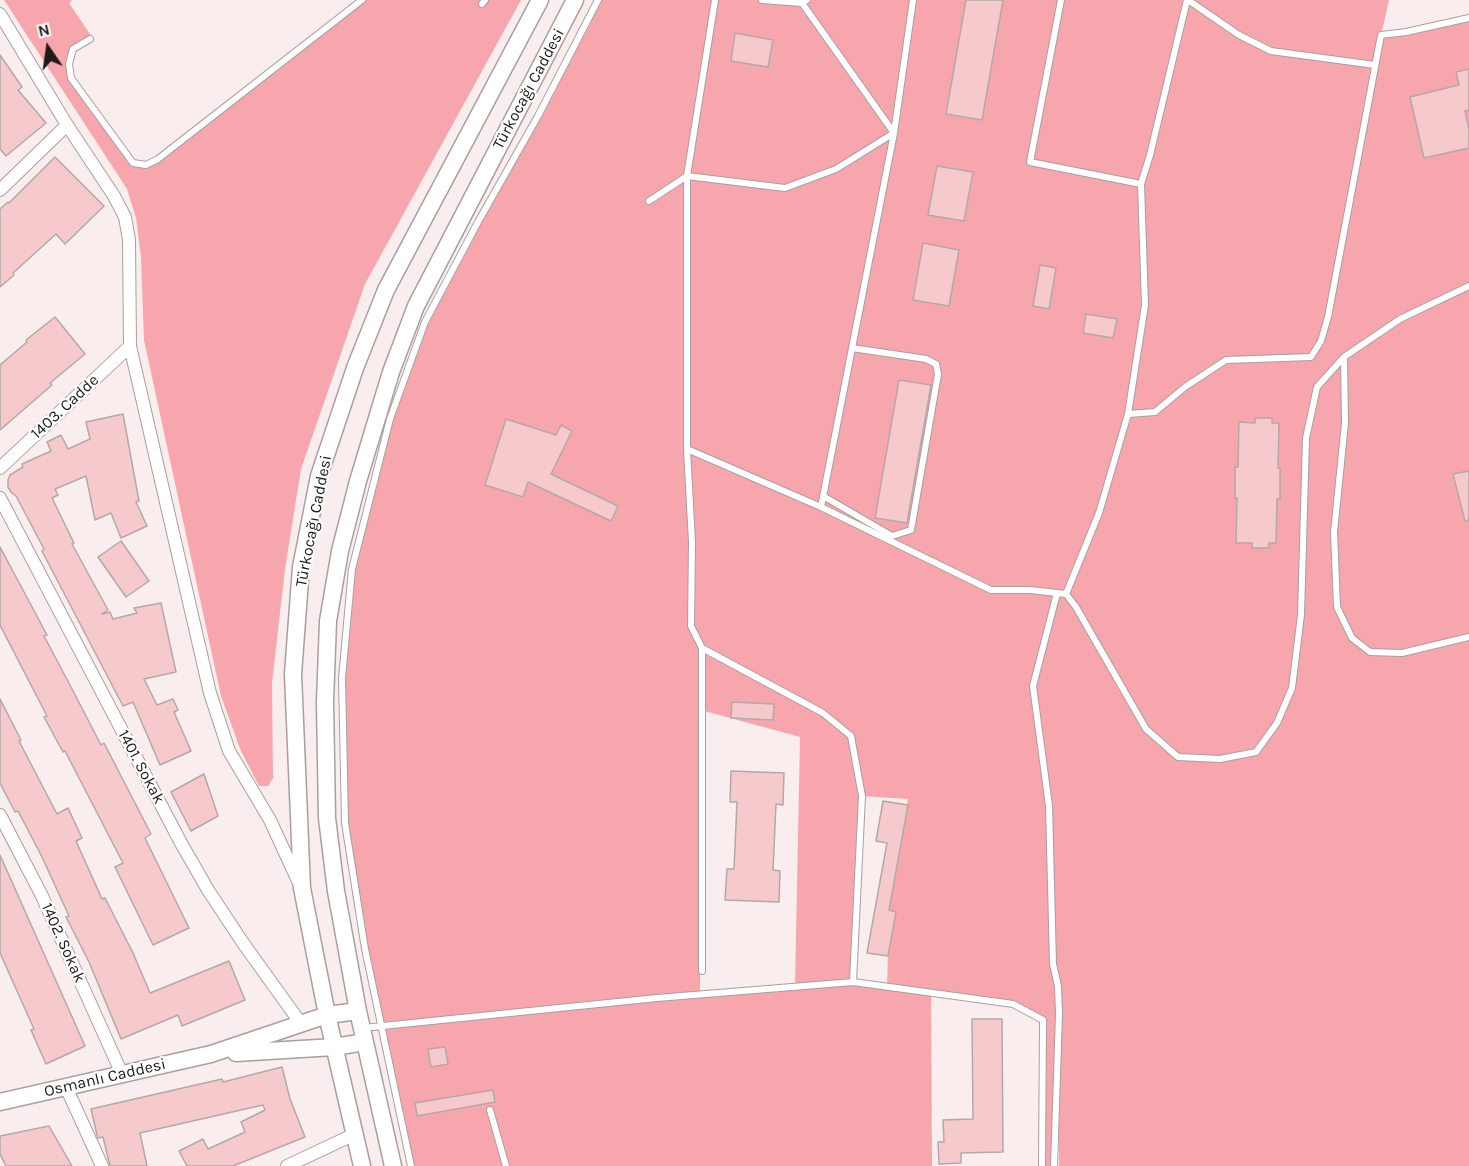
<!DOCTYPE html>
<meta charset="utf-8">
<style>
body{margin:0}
#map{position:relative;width:1469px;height:1166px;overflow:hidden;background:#f9edee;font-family:Karla,sans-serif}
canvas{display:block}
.north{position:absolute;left:18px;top:18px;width:60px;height:60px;-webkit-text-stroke:4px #fefefe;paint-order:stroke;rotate:347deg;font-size:16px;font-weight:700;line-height:24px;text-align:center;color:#1e1a1a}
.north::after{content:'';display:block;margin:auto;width:21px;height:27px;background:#1e1a1a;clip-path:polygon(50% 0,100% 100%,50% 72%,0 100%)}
</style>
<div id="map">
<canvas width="1469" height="1166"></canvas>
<div class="north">N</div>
</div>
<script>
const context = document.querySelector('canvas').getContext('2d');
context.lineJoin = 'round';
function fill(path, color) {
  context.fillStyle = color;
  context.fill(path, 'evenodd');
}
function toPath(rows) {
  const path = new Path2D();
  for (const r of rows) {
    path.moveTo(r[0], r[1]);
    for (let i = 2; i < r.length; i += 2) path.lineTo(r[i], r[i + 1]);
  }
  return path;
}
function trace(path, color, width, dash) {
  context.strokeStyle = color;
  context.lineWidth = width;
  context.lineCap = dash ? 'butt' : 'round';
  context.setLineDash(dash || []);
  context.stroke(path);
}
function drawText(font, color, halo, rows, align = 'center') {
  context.font = font + ' Karla,sans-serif';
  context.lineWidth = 4.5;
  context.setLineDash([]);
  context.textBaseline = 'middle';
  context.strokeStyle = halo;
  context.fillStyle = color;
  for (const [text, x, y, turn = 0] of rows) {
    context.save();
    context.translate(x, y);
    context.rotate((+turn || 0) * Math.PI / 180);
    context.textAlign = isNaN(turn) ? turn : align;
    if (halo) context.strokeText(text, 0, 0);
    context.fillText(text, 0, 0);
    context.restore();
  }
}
fill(toPath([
 [4,0,72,0,69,3,92,37,72,49,71,78,133,163,145,165,159,159,362,0,521,0,365,284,301,469,285,569,272,683,273,778,268,786,259,786,241,751,221,696,144,340,141,257,136,218,127,189],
 [598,0,1389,0,1381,35,1469,18,1469,1166,1059,1166,1059,1042,1054,1166,1042,1166,1043,1020,1013,1004,931,993,932,1166,411,1166,382,1026,345,823,342,678,352,569,390,419,425,322],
 [701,710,800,737,795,986,700,994],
 [863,796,908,799,889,910,896,912,888,956,887,986,853,981]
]), '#f7a6ad');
const building = toPath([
 [966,0,1003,0,982,120,946,114,966,0],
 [735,33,773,40,768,67,731,61,735,33],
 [0,55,22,87,18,90,46,123,6,156,0,149,0,55],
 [1469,69,1469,110,1465,111,1469,129,1469,148,1424,158,1410,97,1459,85,1456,72,1469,69],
 [55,157,104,206,65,244,56,234,13,273,14,275,0,287,0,209,8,202,9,203,55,157],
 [937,166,973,172,964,221,928,215,937,166],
 [923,243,959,250,949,306,913,300,923,243],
 [1040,265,1056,268,1049,309,1033,306,1040,265],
 [1086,314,1117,319,1113,338,1083,333,1086,314],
 [55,317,85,354,50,383,52,385,0,430,0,365,27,342,26,340,55,317],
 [899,380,931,385,907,523,875,518,899,380],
 [123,414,139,501,136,502,147,526,121,538,111,513,95,520,86,476,55,489,58,495,52,498,74,543,72,544,108,610,102,614,110,612,113,619,137,613,134,608,161,603,176,672,144,679,157,705,173,699,178,710,174,712,191,751,160,765,133,702,123,706,42,551,44,549,16,496,11,492,8,487,8,480,10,475,23,467,22,464,51,451,47,442,61,435,68,449,90,439,86,422,123,414],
 [1255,418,1272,418,1272,423,1279,423,1278,468,1280,468,1280,499,1277,499,1276,543,1269,543,1269,548,1252,548,1252,543,1236,543,1237,498,1235,498,1235,467,1238,467,1239,422,1255,423,1255,418],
 [506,419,556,435,561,425,572,431,551,474,618,506,611,521,528,482,523,497,485,485,506,419],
 [1469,471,1469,520,1465,521,1453,474,1469,471],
 [121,541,149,581,126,597,98,557,121,541],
 [0,547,47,635,44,636,71,687,101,745,104,743,151,834,145,838,189,928,153,945,115,867,123,863,65,751,63,752,44,717,47,716,0,625,0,547],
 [0,699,21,740,19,741,57,814,68,808,82,838,76,841,102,899,105,898,133,953,150,993,229,961,245,1000,182,1026,178,1015,121,1039,89,962,66,917,69,916,42,857,18,811,15,812,0,783,0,699],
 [732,702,774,704,773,720,731,718,732,702],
 [731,771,784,773,783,805,776,804,773,870,780,871,779,902,725,900,727,869,734,869,737,802,730,802,731,771],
 [204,774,218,816,191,831,171,792,204,774],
 [883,801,908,805,889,910,896,912,888,956,867,953,887,843,876,841,883,801],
 [0,855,85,1046,46,1064,31,1030,34,1029,0,953,0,855],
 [972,1019,1002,1019,1003,1152,961,1153,961,1163,939,1164,938,1142,944,1142,943,1120,973,1119,972,1019],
 [445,1047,448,1064,431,1067,428,1049,445,1047],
 [282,1067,290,1099,305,1137,233,1166,187,1166,179,1151,203,1139,208,1149,245,1132,241,1122,265,1110,263,1105,140,1133,147,1166,110,1166,103,1137,98,1138,97,1135,91,1109,222,1079,223,1082,282,1067],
 [493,1090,495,1102,417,1116,415,1103,493,1090],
 [49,1126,72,1166,6,1166,0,1154,0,1136,49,1126]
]);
fill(building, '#f6c9cc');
trace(building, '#b4a8a8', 1.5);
const lane = toPath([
 [762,0,802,3,807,0],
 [1061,0,1030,162,1141,184],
 [1188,0,1239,35,1271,51,1375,65],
 [482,4,485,0],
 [90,39,73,49,69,64,71,78,133,163,146,165,158,159,362,0],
 [649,201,687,176,785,188,836,169,894,133,802,3],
 [1344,357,1345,423,1334,532,1337,607,1352,638,1370,652,1402,653,1469,637],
 [1128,414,1155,412,1185,387,1226,360,1311,357,1321,341,1328,317,1381,35,1406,32,1469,18],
 [687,449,821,507,991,590,1030,590,1066,594,1076,607,1146,729,1178,757,1220,759,1256,752,1277,723,1292,688,1301,615,1306,438,1317,387,1344,357,1400,319,1469,286],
 [823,496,892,536,911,530,938,374,936,364,926,359,852,348],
 [821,507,894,133,913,0],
 [1066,594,1099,513,1128,414,1145,305,1141,184,1150,155,1187,0],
 [702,648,823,713,851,736,862,796,853,982],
 [702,971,702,648,691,626,692,542,687,449,687,176,715,0],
 [363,1028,657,998,853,982,1013,1004,1043,1020,1042,1166],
 [490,1110,506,1166],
 [411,1166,365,949,345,823,342,678,352,569,390,419,425,322,478,222,538,116,598,0],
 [1054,1166,1059,1014,1058,986,1053,964,1049,806,1033,686,1057,593]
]);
const street = toPath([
 [0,14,67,125,114,196,125,217,129,240,130,346,210,693,229,751,270,820,299,883],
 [0,190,67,125],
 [0,468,130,346],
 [0,498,181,843,208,890,243,943,302,1025],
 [0,815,42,896,122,1074],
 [66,1087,102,1166],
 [287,1166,355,1134]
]);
const secondary = toPath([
 [236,1053,334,1047,365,1042],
 [0,1102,211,1054,327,1015,358,1011],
 [362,1166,327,1015,302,888,293,674,301,567,319,476,355,368,386,290,540,0],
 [393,1166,358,1011,336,891,327,818,325,702,328,621,340,551,358,481,391,372,416,306,575,0]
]);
trace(lane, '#aa9f9f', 8);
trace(street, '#aa9f9f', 14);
trace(secondary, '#aa9f9f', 19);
trace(lane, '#fff', 6);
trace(street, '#fff', 12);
trace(secondary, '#fff', 16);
drawText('16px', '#1e1a1a', '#fefefe', [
 ["Türkocağı Caddesi",529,89,-62],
 ["1403. Cadde",65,407,-43],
 ["Türkocağı Caddesi",314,521,-79],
 ["1401. Sokak",141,767,62],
 ["1402. Sokak",63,943,66],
 ["Osmanlı Caddesi",105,1078,-13]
]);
</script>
